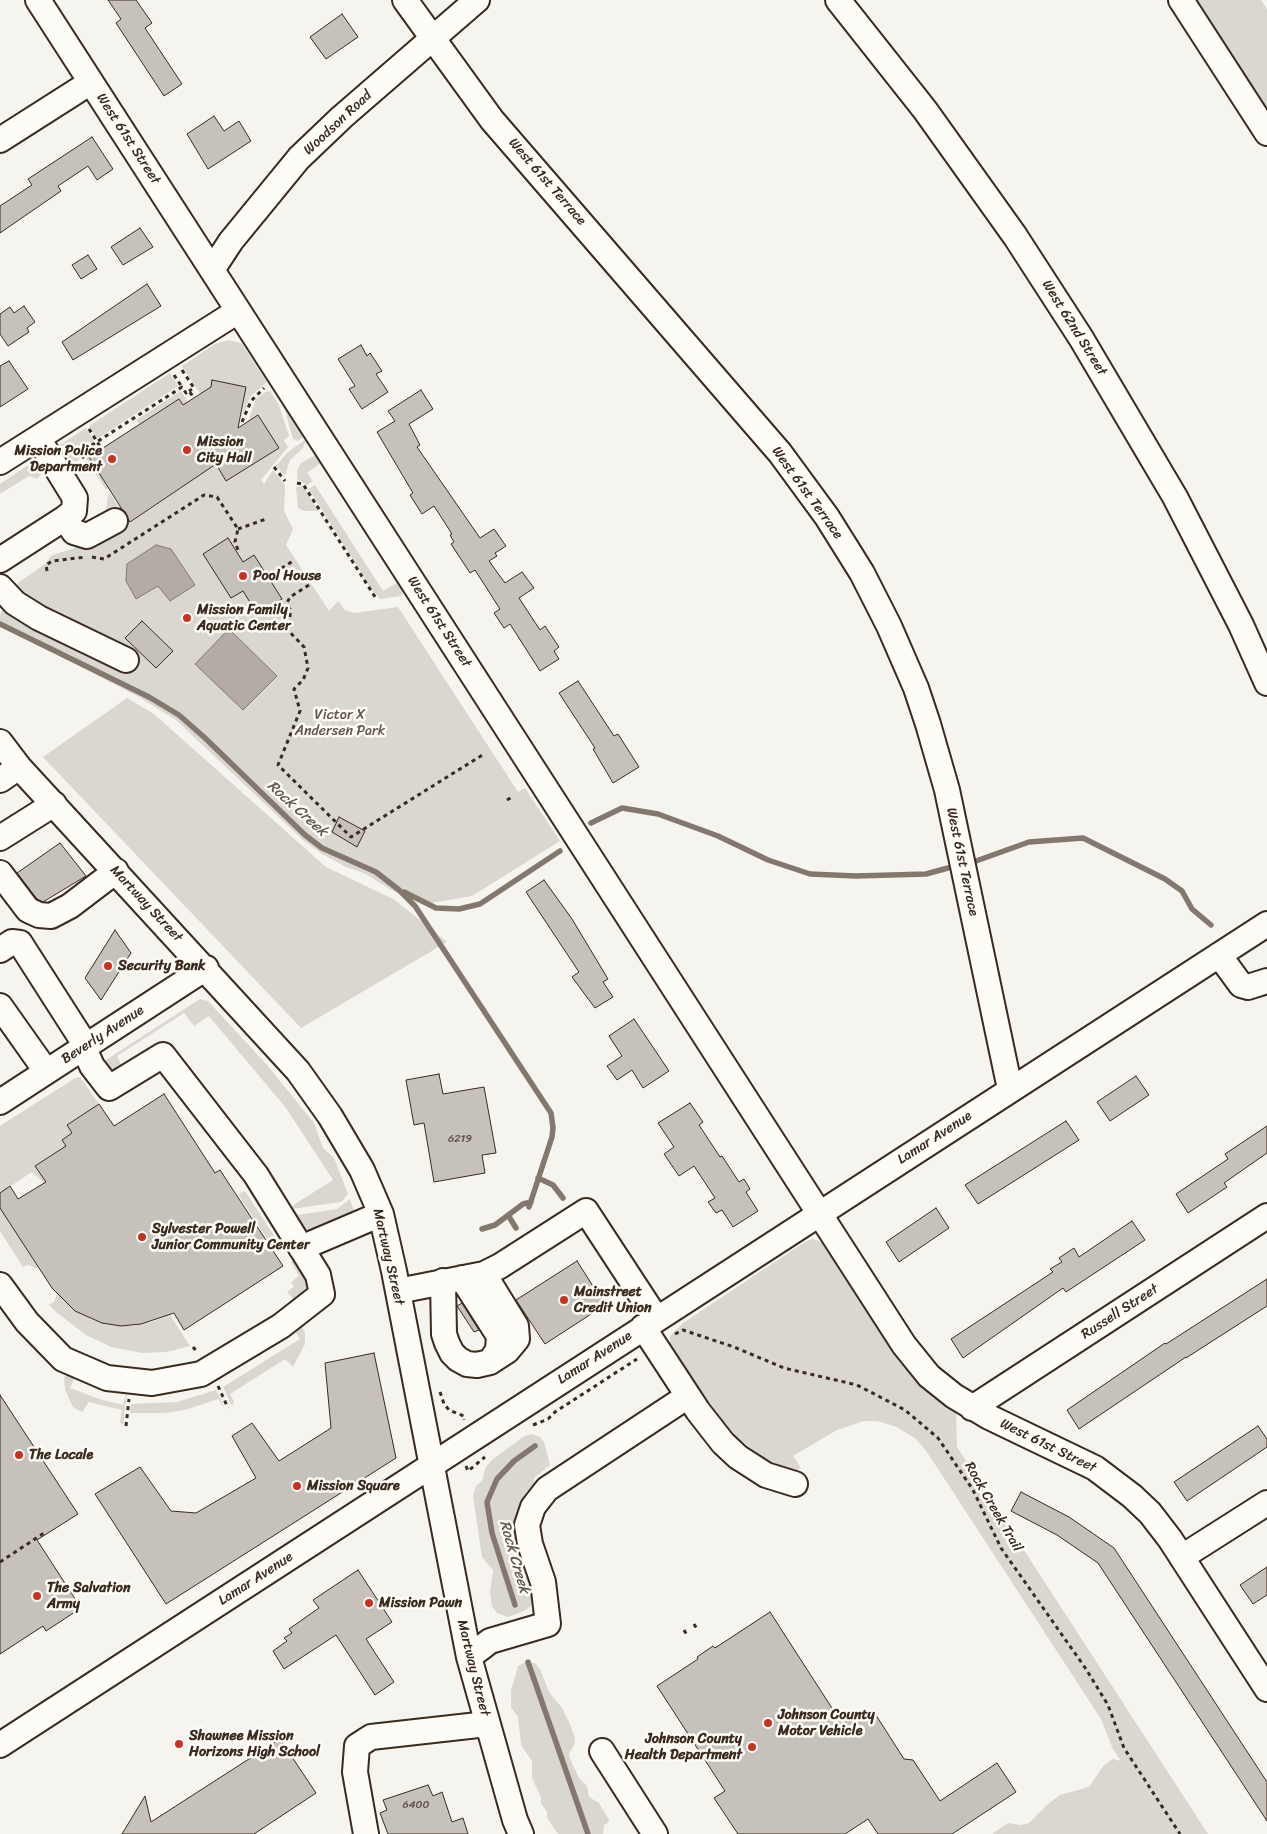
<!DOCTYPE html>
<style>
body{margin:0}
canvas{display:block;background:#f5f4ee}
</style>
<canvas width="1267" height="1834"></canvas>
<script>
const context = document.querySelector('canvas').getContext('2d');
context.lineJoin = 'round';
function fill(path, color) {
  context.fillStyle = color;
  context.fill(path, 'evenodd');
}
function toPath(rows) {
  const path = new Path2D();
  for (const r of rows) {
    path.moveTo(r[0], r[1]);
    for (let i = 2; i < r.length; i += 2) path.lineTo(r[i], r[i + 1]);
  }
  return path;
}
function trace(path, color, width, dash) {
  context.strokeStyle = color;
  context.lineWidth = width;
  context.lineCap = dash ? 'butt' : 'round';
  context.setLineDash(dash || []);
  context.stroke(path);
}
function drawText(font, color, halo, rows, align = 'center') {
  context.font = font + ' Sriracha,sans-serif';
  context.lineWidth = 5;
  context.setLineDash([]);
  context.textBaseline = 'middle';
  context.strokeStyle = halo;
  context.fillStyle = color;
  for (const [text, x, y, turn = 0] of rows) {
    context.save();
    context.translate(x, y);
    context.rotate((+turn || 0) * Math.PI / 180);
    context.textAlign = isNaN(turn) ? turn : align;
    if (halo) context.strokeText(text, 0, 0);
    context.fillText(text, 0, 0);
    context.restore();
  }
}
fill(toPath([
 [1187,0,1261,0,1267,9,1267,122],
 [228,340,241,343,267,382,250,397,242,418,246,387,212,380,210,394,203,398,182,366,215,344],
 [170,373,178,386,97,439,89,426],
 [181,391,190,405,185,408,179,399,139,424,136,420],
 [270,391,279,405,289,436,284,440,288,447,261,480,264,484,273,470,285,485,284,511,293,529,286,545,329,611,338,601,345,610,354,613,398,607,518,792,525,788,560,841,472,896,425,904,393,891,366,874,346,867,322,854,303,840,176,720,139,697,0,625,0,614,19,582,45,564,52,555,93,543,129,519,131,522,216,464,227,481,279,448,258,415,248,422,256,399,265,392],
 [281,396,305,436,298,441,293,439],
 [86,428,94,441,85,449,73,469,58,446],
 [306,439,303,448,290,460,285,476,276,466,287,453],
 [93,448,96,452,89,457,109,488,106,490,86,458],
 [314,456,319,457,322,462,307,473,313,481,307,485,297,479,297,470,301,463],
 [37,459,44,471,37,479,29,476,0,494,0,484],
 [315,485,383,591,400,581,404,589,401,596,380,599,372,590,309,489],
 [303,486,318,511,304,511,298,508,296,487],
 [110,493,120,509,100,522,106,510,108,495],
 [127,698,154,714,326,867,395,900,447,942,301,1028,43,757],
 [200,999,208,1001,267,1065,314,1123,323,1148,334,1158,348,1194,341,1202,291,1209,295,1204,333,1180,286,1108,209,1016,194,1026,184,1013,117,1056,123,1068,114,1072,111,1072,103,1062],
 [80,1077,99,1104,67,1125,72,1133,62,1140,66,1146,35,1166,46,1182,44,1183,32,1172,0,1193,0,1126,75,1078],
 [245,1191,280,1245,280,1248,277,1250,274,1249,239,1196,240,1193],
 [350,1199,354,1211,352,1214,308,1232,292,1216,337,1209],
 [0,1208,39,1268,35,1268,29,1265,23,1267,0,1231],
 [813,1239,824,1243,829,1248,913,1375,929,1392,956,1414,957,1447,1208,1834,992,1834,1008,1823,1021,1825,1029,1823,1048,1804,1060,1795,1089,1787,1104,1765,1113,1759,1121,1761,1113,1749,1101,1719,927,1452,916,1439,897,1427,877,1421,864,1421,837,1430,793,1456,801,1468,796,1471,789,1471,763,1457,731,1433,670,1345,670,1336,683,1323,805,1242],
 [297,1257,309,1276,311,1290,297,1303,287,1292,294,1287,291,1282,299,1276,291,1262],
 [57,1294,75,1311,102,1323,132,1326,151,1322,170,1315,190,1346,166,1352,142,1353,111,1347,86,1335,56,1312,49,1305,54,1302],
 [301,1325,305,1332,305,1344,293,1367,285,1359,230,1394,234,1402,232,1406,223,1387,300,1339,294,1329],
 [69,1373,75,1377,70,1388,99,1399,123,1405,127,1390,123,1426,120,1422,122,1410,89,1402,82,1412,73,1407,65,1390,64,1377],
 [216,1390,225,1409,218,1399,188,1409,166,1413,130,1413,131,1404,177,1402],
 [531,1434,540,1437,544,1442,550,1465,534,1478,534,1485,525,1493,515,1525,515,1535,530,1577,533,1599,530,1607,524,1611,508,1617,497,1613,492,1606,490,1592,493,1570,482,1557,473,1496,476,1486,482,1481,486,1467,492,1460,523,1437],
 [524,1663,535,1663,540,1669,549,1692,562,1708,570,1724,575,1738,574,1745,569,1754,570,1759,579,1778,587,1786,589,1797,599,1803,609,1820,608,1823,604,1825,603,1834,558,1834,547,1818,547,1812,541,1803,541,1797,532,1778,532,1761,521,1745,518,1717,511,1707,511,1690,516,1674,518,1666]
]), '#dad6d0');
const water = toPath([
 [156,545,171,549,195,585,170,601,158,586,136,599,126,581,127,564,156,545],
 [229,629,277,676,243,710,195,664,229,629]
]);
fill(water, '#b4aca4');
trace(water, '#84786e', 1);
trace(toPath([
 [0,624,149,697,179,715,205,738,305,835,322,848,376,872,399,890,415,906,551,1113,553,1128,552,1137,529,1207],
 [591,823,622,808,658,814,718,836,768,860,810,874,856,876,926,874,948,868],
 [976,861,1029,842,1083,838,1165,879,1182,891,1192,909,1211,925],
 [404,892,436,908,459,909,480,904,560,851],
 [538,1178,553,1185,563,1198],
 [508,1215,516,1228],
 [482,1229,495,1225,523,1204,531,1202],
 [515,1605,492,1533,487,1502,497,1479,514,1461,535,1446],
 [528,1662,588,1834]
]), '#84786e', 5.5);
const building = toPath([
 [108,0,136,0,152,23,145,28,182,84,164,96,116,23,121,19,108,0],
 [342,14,358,37,326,59,310,37,342,14],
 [214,116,224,131,239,121,251,141,208,169,187,134,214,116],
 [92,137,113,169,97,180,88,166,58,186,61,191,0,233,0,206,32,185,28,179,92,137],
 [140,228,153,247,123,265,111,247,140,228],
 [88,255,97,269,81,279,72,265,88,255],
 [147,284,161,306,73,360,62,342,147,284],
 [24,306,35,322,27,328,29,332,8,346,0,334,0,314,10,307,14,313,24,306],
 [361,345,367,356,370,353,382,371,376,374,388,392,362,409,349,389,355,386,338,359,361,345],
 [9,361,28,389,0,407,0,366,9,361],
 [212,380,246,387,238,428,258,415,279,448,226,481,216,464,130,522,89,457,179,399,183,405,211,387,212,380],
 [421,390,433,409,409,424,420,445,417,447,480,538,494,529,506,546,495,553,497,556,489,561,505,583,522,572,534,588,519,598,540,630,545,626,559,647,554,651,559,659,540,671,510,624,504,628,494,613,500,609,475,570,470,573,451,544,454,542,450,535,452,534,434,506,422,514,410,495,413,493,377,432,395,421,388,411,421,390],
 [228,538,243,562,254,555,282,599,258,615,243,591,231,598,203,554,228,538],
 [142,621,173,651,156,668,125,638,142,621],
 [578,681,614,736,618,734,639,767,613,783,593,749,595,748,559,693,578,681],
 [339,817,365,831,357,847,332,832,339,817],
 [60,843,86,876,43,902,37,899,17,873,60,843],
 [544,880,572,919,608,979,603,982,613,997,595,1008,572,977,579,972,526,892,544,880],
 [115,930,131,953,101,1000,85,978,115,930],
 [634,1019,669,1071,643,1088,632,1070,617,1080,607,1066,622,1056,609,1036,634,1019],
 [439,1074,443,1094,484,1087,496,1153,482,1155,485,1173,434,1182,424,1123,414,1125,406,1080,439,1074],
 [1136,1076,1149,1095,1110,1121,1097,1102,1136,1076],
 [164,1094,215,1173,220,1170,283,1266,184,1330,174,1313,141,1324,121,1326,102,1323,75,1311,52,1288,0,1208,0,1193,10,1186,18,1199,46,1182,35,1166,66,1146,62,1140,72,1133,67,1125,99,1104,114,1126,164,1094],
 [690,1103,703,1122,699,1125,720,1157,722,1156,739,1182,744,1179,750,1189,746,1192,758,1211,733,1227,722,1210,716,1213,708,1202,715,1198,694,1166,679,1176,664,1154,674,1147,658,1123,690,1103],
 [1066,1121,1079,1140,978,1204,965,1185,1066,1121],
 [1267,1126,1267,1153,1224,1183,1227,1187,1188,1213,1176,1194,1228,1159,1225,1154,1267,1126],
 [936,1208,949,1228,899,1262,886,1242,936,1208],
 [1132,1221,1145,1240,1066,1292,1063,1288,963,1358,951,1339,1053,1272,1050,1269,1062,1262,1059,1258,1074,1248,1079,1257,1132,1221],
 [577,1261,605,1305,545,1344,516,1300,577,1261],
 [1267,1279,1267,1306,1186,1358,1186,1357,1079,1429,1067,1410,1165,1343,1166,1344,1267,1279],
 [462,1303,479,1330,474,1332,457,1306,462,1303],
 [374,1353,396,1458,166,1604,95,1494,140,1467,171,1511,196,1513,256,1478,232,1436,252,1423,279,1461,331,1428,325,1363,374,1353],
 [0,1395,78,1514,37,1540,81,1608,46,1631,43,1626,0,1654,0,1395],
 [1258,1426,1267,1439,1267,1447,1187,1501,1174,1482,1258,1426],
 [1021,1492,1069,1517,1114,1548,1267,1782,1267,1821,1098,1563,1057,1535,1011,1511,1021,1492],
 [1267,1567,1267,1595,1253,1604,1240,1585,1267,1567],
 [358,1570,392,1622,366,1639,394,1682,375,1695,336,1635,284,1669,273,1651,287,1641,284,1638,292,1633,289,1629,319,1608,313,1600,358,1570],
 [770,1612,839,1719,857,1723,874,1712,904,1759,913,1760,940,1801,997,1763,1016,1792,952,1834,878,1834,868,1819,845,1834,738,1834,714,1798,725,1791,657,1686,698,1659,697,1657,713,1646,715,1648,770,1612],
 [280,1739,316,1793,254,1834,122,1834,145,1796,151,1822,280,1739],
 [428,1785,433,1796,442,1792,452,1822,463,1818,468,1834,388,1834,380,1813,387,1810,383,1800,428,1785]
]);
fill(building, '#c7c1bb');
trace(building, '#3b2a1e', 1);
const minor = toPath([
 [38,0,212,270,231,241,299,158,342,117,477,0],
 [405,0,492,120,780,453,827,517,862,573,889,626,916,688,928,724,947,790,1010,1089],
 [838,0,925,110,1015,236,1081,338,1175,497,1241,625,1267,683],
 [1181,0,1267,133],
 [0,140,91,82],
 [212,270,904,1345,929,1376,954,1396,989,1417,1095,1468,1132,1496,1150,1513,1170,1539,1267,1689],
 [38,438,75,498,74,511,65,518],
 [0,462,238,311],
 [0,560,65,518,74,532,87,536,115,521],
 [0,587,15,603,39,618,126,660],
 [0,742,19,767,298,1071,330,1116,362,1170,381,1214,394,1271,469,1657,515,1820,521,1834],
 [0,780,19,767],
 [0,838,54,804],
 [0,873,28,910,39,915,51,916,70,906,116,871],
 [0,950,12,942,20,943,86,1046],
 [1219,955,1241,985,1248,987,1267,981],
 [0,1006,46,1071],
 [0,1102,206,968],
 [301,1248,381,1214],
 [462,1278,499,1336,498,1350,490,1362],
 [443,1281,444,1334,447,1343,452,1353,458,1359,467,1364,477,1365,490,1362,507,1351,517,1339,516,1326,484,1274],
 [0,1285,27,1322,63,1359,107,1378,152,1383,201,1374,281,1326,322,1294,318,1275,256,1175,163,1055,109,1088,92,1066,84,1048],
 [398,1291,484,1274,500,1266,586,1211,656,1318],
 [643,1327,698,1411,723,1443,738,1457,766,1475,795,1484],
 [972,1408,1267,1216],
 [1182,1557,1267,1503],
 [469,1657,490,1641,548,1624,543,1582,530,1544,527,1525,533,1507,547,1489,688,1396],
 [0,1745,1267,924],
 [602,1751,655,1834],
 [366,1834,355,1772,357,1746,371,1737,487,1724]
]);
trace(minor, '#3b2a1e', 28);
trace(toPath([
 [182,370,194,388,189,391],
 [174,375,182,387],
 [242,422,251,401,264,388],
 [89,429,101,448],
 [80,466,84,454,92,445,182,387,186,393,189,391,194,398],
 [274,467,285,481],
 [297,483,303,484,377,600],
 [238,529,266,519],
 [92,557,104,559,204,495,217,497,238,529,235,542,238,550],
 [47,571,46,565,52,561,86,557],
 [268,577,293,561],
 [309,585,290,597,287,603,290,609,290,619,285,627,304,647,308,668,303,680,294,689,300,711,278,765,351,837,484,754],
 [507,800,512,797],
 [675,1334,683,1330,734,1347,784,1368,857,1385,905,1410,938,1438,973,1490,1001,1548,1086,1669,1108,1705,1124,1748,1180,1834],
 [193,1347,198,1353],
 [218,1386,228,1408],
 [440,1392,444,1404,449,1410,464,1416,464,1420],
 [533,1425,548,1419,555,1412,637,1359],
 [126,1426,129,1399],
 [466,1466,468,1471,485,1457],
 [0,1562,44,1533],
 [694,1624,697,1629],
 [684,1630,687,1635]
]), '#3b2a1e', 3, [4, 4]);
trace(minor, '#fdfcf7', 24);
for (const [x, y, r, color] of [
 [187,450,5,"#c8321e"],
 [112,459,5,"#c8321e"],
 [243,576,5,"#c8321e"],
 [187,618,5,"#c8321e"],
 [108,966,5,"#c8321e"],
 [142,1237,5,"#c8321e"],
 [564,1300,5,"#c8321e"],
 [19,1455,5,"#c8321e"],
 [297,1486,5,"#c8321e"],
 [37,1596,5,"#c8321e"],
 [369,1603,5,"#c8321e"],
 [768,1723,5,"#c8321e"],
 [179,1744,5,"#c8321e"],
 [752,1747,5,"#c8321e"]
]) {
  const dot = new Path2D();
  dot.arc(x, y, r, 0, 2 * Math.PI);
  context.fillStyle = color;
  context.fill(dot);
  trace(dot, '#fdfcf7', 2);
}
drawText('11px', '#5e5045', null, [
 ["6219",460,1139],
 ["6400",416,1805]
]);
drawText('14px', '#3b2a1e', '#fdfcf7', [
 ["Woodson Road",338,123,-43],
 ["West 61st Street",128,139,57],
 ["West 61st Terrace",547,182,49],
 ["West 62nd Street",1074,328,58],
 ["West 61st Terrace",807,493,54],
 ["West 61st Street",439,622,57],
 ["West 61st Terrace",962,862,78],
 ["Martway Street",146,904,47],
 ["Beverly Avenue",103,1035,-33],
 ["Lamar Avenue",935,1138,-33],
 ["Martway Street",388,1257,77],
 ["Russell Street",1120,1312,-33],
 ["Lamar Avenue",595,1358,-33],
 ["West 61st Street",1048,1446,26],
 ["Rock Creek Trail",993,1507,60],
 ["Lamar Avenue",256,1579,-33],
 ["Martway Street",473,1668,76]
]);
drawText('bold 14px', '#3b2a1e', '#fdfcf7', [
 ["Mission",197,442],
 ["City Hall",197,458],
 ["Mission Police",102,451,"right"],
 ["Department",102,467,"right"],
 ["Pool House",253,576],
 ["Mission Family",197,610],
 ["Aquatic Center",197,626],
 ["Security Bank",118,966],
 ["Sylvester Powell",152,1229],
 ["Junior Community Center",152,1245],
 ["Mainstreet",574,1292],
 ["Credit Union",574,1308],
 ["The Locale",29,1455],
 ["Mission Square",307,1486],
 ["The Salvation",47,1588],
 ["Army",47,1604],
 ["Mission Pawn",379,1603],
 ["Johnson County",778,1715],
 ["Motor Vehicle",778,1731],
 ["Shawnee Mission",189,1736],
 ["Horizons High School",189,1752],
 ["Johnson County",742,1739,"right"],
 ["Health Department",742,1755,"right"]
], 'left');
drawText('14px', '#63554a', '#fdfcf7', [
 ["Victor X",340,715],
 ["Andersen Park",340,731]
]);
drawText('italic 15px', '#65584d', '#fdfcf7', [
 ["Rock Creek",297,809,42],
 ["Rock Creek",514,1557,74]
]);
</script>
